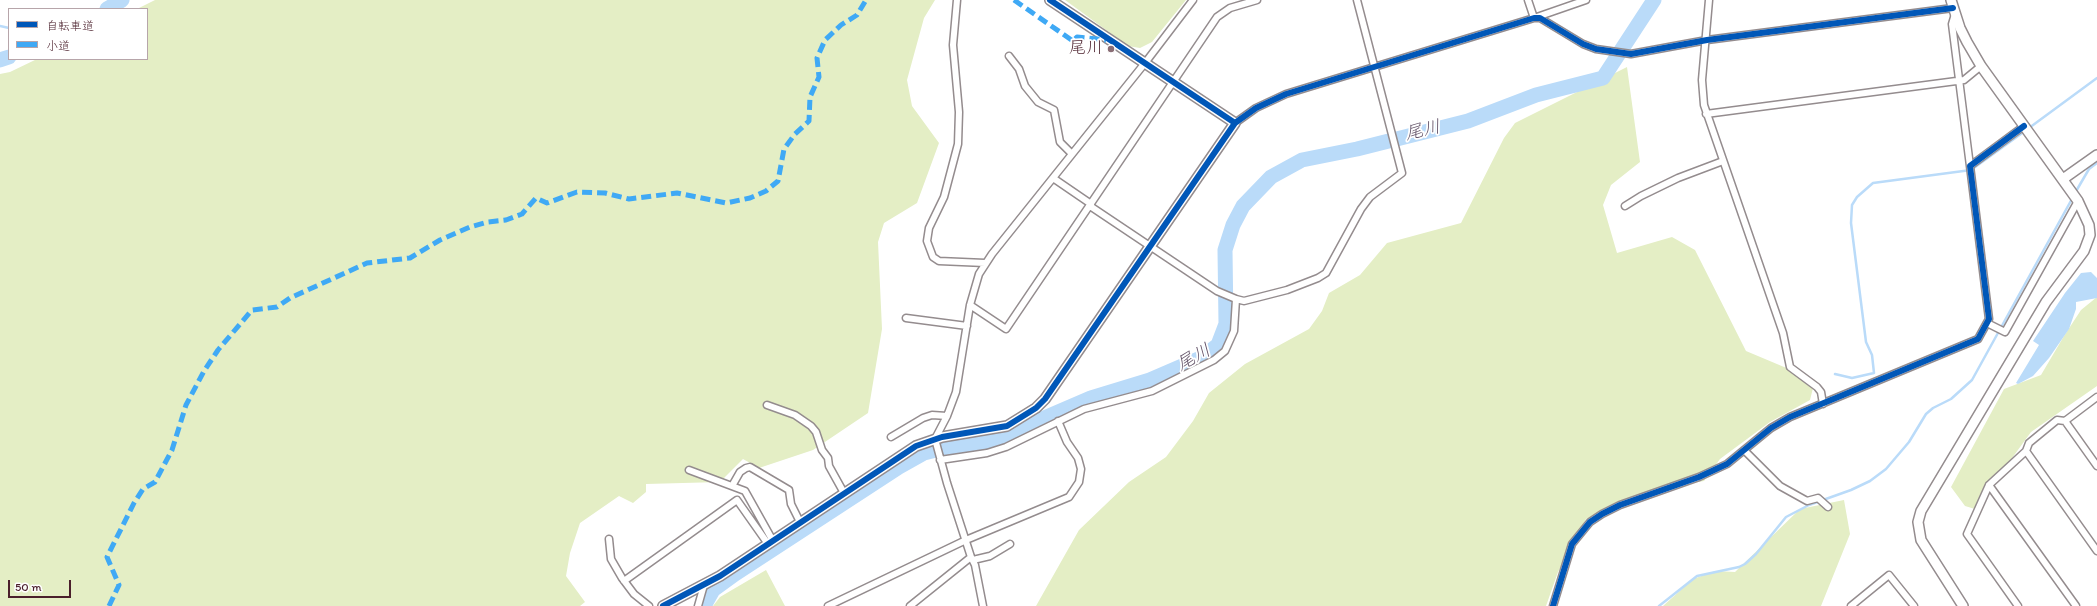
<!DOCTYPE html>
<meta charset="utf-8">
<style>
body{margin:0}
#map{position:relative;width:2097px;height:606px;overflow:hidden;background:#fff;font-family:Itim,"Klee One",sans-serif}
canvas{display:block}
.legend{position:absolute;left:8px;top:8px;width:140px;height:52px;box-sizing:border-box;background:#fff;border:1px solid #b7a5aa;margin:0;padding:5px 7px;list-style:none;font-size:12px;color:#4a1f2b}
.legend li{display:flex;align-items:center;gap:8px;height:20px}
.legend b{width:20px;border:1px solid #b7a5aa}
.scale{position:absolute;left:8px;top:580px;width:63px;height:18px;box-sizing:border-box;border:2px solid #4a1f2b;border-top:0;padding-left:5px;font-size:12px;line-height:14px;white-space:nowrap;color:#4a1f2b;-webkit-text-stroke:3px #fff;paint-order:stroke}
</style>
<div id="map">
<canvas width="2097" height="606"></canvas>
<ul class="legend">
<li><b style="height:5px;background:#0057b8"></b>自転車道</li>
<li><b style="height:5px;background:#3fa9f5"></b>小道</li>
</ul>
<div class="scale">50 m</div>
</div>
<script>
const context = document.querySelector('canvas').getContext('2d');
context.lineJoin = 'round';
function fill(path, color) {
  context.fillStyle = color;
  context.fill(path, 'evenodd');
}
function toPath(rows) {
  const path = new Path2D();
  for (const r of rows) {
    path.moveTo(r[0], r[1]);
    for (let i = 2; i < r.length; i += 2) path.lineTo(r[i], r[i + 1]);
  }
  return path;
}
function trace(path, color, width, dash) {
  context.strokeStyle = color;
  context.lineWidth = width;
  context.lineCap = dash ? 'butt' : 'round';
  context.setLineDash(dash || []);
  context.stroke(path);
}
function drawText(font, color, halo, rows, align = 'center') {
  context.font = font + ' Itim,"Klee One",sans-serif';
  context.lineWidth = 3.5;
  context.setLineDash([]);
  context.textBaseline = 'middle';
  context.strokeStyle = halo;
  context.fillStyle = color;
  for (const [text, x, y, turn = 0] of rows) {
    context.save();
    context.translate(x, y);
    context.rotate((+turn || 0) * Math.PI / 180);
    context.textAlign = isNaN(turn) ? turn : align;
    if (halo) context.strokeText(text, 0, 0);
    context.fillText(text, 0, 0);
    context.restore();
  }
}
fill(toPath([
 [155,0,935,0,924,18,907,80,912,106,939,143,917,203,884,223,878,242,882,329,868,413,813,450,759,468,743,459,720,482,646,484,646,492,633,503,619,496,580,523,570,553,566,576,585,602,580,606,0,606,0,74,10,72,37,59,147,59,147,9,137,9],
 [1065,0,1186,0,1152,42,1140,48,1128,46],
 [1627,67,1640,162,1611,185,1603,205,1617,253,1672,237,1695,250,1746,351,1815,380,1810,400,1770,422,1720,459,1704,481,1671,487,1586,519,1558,572,1546,606,1036,606,1079,530,1129,482,1166,457,1193,421,1209,393,1245,364,1309,329,1322,311,1329,293,1360,275,1387,243,1461,223,1504,138,1515,123],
 [2097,297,2097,386,2031,432,1975,509,1965,506,1951,487,2004,389,2041,375,2064,336,2081,310],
 [1844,500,1850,534,1821,606,1663,606,1693,579,1716,571,1735,572,1800,509],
 [766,570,785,606,713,606,720,597]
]), '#e4eec5');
fill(toPath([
 [2091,272,2097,278,2097,298,2076,302,2076,309,2069,329,2049,358,2033,376,2018,384,2016,383,2039,345,2033,341,2065,293,2081,273]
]), '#badbf9');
trace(toPath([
 [0,26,9,28],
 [2029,128,2097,78],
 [2075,193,2089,169,2097,163],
 [1835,374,1852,378,1874,373,1872,355,1866,342,1851,223,1852,205,1857,197,1873,183,1971,170,2025,131],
 [1659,606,1697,576,1739,567,1745,564,1756,554,1786,517,1809,505,1851,490,1870,481,1886,469,1909,442,1926,414,1933,408,1951,399,1972,380,2073,197]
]), '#badbf9', 2.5);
trace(toPath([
 [107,9,122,0],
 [0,60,9,57],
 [704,606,713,590,735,574,899,467,924,453,944,448,991,441,1091,398,1150,380,1201,358,1218,345,1226,324,1225,250,1233,225,1243,206,1271,177,1302,160,1357,149,1468,121,1536,95,1603,78,1654,0]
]), '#badbf9', 15);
const street = toPath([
 [957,0,953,45,959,112,958,144,944,197,929,228,927,241,933,257,939,261,985,263],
 [1528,0,1534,18,1586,0],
 [1709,0,1702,80,1704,105,1783,333,1790,367,1817,387,1821,392,1823,404],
 [1955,14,1952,24,1970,166],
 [1009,56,1019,69,1025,86,1038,102,1054,110,1060,142,1072,154],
 [1706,114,1964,80,1981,66],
 [1235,123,1256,108,1286,94,1534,18,1540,18,1583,44,1596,49,1631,54,1707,40,1953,8],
 [1053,178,1091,204],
 [1090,206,1217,291,1236,299,1244,301,1287,290,1318,278,1326,273,1361,209,1370,197,1402,173,1357,0],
 [1625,206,1641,196,1678,178,1723,161],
 [970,305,1006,329,1217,17,1230,8,1257,0],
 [906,318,967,326],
 [1987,323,2005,332,2078,201],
 [767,405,795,415,811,426,816,432,822,450,828,458,829,466,844,493],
 [2065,421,2097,466],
 [891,437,923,418,932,415,947,416],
 [1744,450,1780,486,1807,501,1818,498,1828,507],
 [2026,451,2097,551],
 [940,460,987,453,1006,447,1084,409,1152,391,1214,360,1225,351,1234,331,1236,299],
 [689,470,745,491,773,541],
 [1989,485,2076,606],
 [732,486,740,472,746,468,750,467,789,490,791,504,800,522],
 [609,539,611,559,622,578,634,594,649,606],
 [971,557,975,565,983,606],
 [973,560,990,556,1010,544],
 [624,581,737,500,768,544],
 [698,606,704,585],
 [828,606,966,540,1069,497,1079,482,1081,469,1078,458,1067,442,1058,421],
 [910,606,971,557,947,483,935,439,947,416,956,392,970,305,979,274,992,254,1145,63,1193,0],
 [1553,606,1572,544,1590,522,1602,514,1620,505,1699,477,1727,464,1771,428,1790,417,1978,339,1989,319,1970,166,2024,126],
 [1851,606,1889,575,1914,606],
 [2018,606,1967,534,1989,485,2026,451,2029,443,2057,420,2065,421,2097,397]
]);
const secondary = toPath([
 [1951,0,1960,28,1967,42,1981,66,2078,201,2089,225,2090,235,2084,251,2046,302,1921,511,1918,522,1921,540,1963,606],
 [2063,179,2097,155],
 [663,606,720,576,916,446,942,437,1007,426,1036,408,1045,399,1235,123,1050,0]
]);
trace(street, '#948c8e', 9);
trace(secondary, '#948c8e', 12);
trace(street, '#fff', 6);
trace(secondary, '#fff', 9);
trace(toPath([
 [1014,0,1073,41,1077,37,1106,40],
 [109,606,119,585,107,557,134,503,143,489,155,482,172,450,186,405,204,371,218,350,252,310,277,307,290,298,367,263,410,258,440,240,470,227,488,222,506,220,522,214,536,198,547,203,577,192,605,193,629,199,677,193,726,203,750,198,766,191,778,181,784,149,795,134,809,121,810,97,819,77,817,58,825,40,841,25,857,15,866,0]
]), '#3fa9f5', 5, [10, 5]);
trace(toPath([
 [1235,123,1256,108,1286,94,1534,18,1540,18,1583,44,1596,49,1631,54,1707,40,1953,8],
 [663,606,720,576,916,446,942,437,1007,426,1036,408,1045,399,1235,123,1050,0],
 [1553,606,1572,544,1590,522,1602,514,1620,505,1699,477,1727,464,1771,428,1790,417,1978,339,1989,319,1970,166,2024,126]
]), '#0057b8', 6);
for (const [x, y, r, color] of [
 [1111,49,4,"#896d75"]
]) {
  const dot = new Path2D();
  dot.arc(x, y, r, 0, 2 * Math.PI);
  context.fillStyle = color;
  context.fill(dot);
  trace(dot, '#fff', 1.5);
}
drawText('17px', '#4a1f2b', '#fff', [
 ["尾川",1103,49]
], 'right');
drawText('italic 18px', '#635368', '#fff', [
 ["尾川",1423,131,-13],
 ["尾川",1194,358,-29]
]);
</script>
